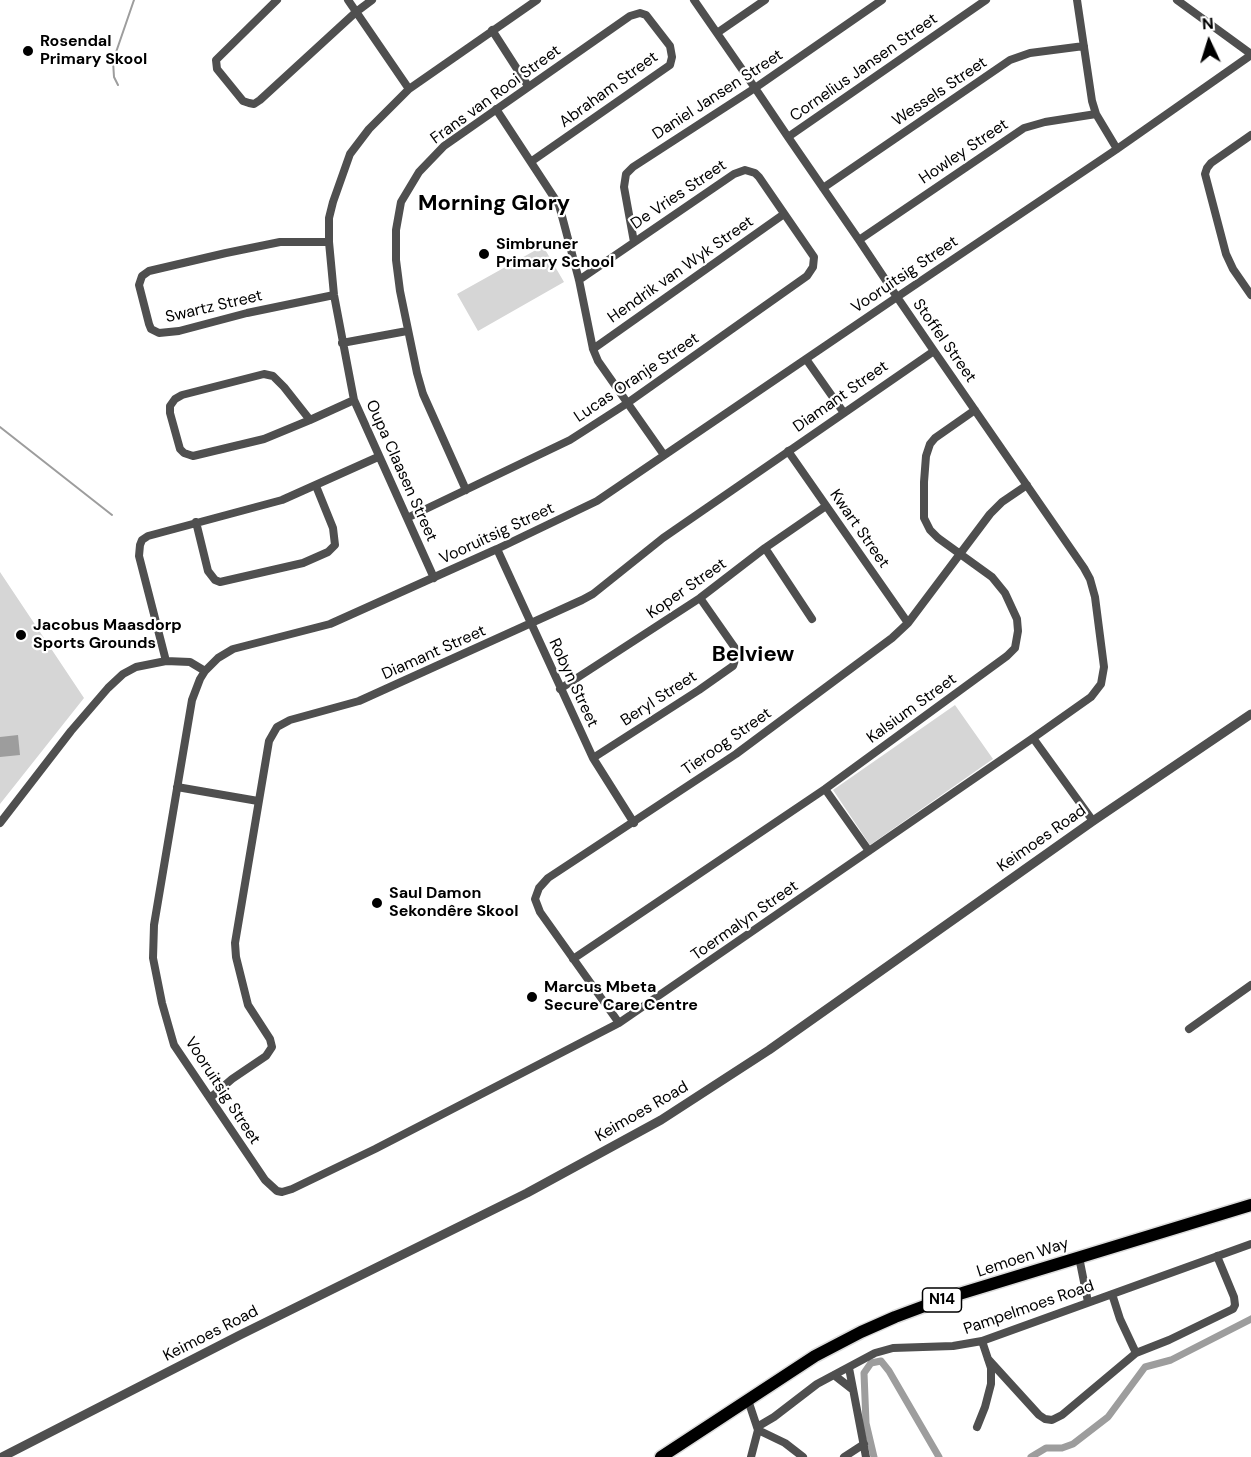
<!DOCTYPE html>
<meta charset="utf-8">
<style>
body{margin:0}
#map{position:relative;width:1251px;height:1457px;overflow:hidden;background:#fff;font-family:"DM Sans",sans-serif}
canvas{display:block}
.north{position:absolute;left:1179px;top:12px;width:60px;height:60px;-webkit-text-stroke:4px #fff;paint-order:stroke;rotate:356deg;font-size:16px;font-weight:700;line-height:24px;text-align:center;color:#000}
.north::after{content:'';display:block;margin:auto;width:21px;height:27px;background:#000;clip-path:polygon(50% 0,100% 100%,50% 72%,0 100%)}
</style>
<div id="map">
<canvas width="1251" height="1457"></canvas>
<div class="north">N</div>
</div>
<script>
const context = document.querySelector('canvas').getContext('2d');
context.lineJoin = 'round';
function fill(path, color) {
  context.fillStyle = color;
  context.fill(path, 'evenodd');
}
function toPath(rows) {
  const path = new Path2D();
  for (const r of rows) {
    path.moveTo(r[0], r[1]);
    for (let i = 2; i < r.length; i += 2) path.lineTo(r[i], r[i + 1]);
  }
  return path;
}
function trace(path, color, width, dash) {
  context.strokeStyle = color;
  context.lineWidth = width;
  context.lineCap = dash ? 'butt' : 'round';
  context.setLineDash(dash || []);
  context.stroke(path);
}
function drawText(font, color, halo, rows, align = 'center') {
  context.font = font + ' "DM Sans",sans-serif';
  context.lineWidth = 4.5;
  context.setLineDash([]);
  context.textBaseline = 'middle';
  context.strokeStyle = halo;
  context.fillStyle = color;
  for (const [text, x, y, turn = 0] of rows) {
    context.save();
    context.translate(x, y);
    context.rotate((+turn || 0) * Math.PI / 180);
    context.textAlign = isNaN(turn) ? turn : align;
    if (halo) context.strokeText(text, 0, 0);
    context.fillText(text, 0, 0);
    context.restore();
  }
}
fill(toPath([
 [543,246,564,282,478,331,457,294],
 [0,572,84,698,0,804],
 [955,705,993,759,870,845,833,790]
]), '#d6d6d6');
fill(toPath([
 [18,735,20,755,0,757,0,737]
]), '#9d9d9d');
trace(toPath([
 [118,85,114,77,113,61,134,0],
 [0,427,112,515]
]), '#9d9d9d', 2);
trace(toPath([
 [874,1457,866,1423,864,1373,871,1363,881,1361,889,1371,939,1457],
 [1031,1457,1046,1448,1062,1448,1073,1444,1108,1417,1145,1367,1171,1360,1251,1319]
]), '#9d9d9d', 7);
const trunk = toPath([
 [661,1457,815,1356,861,1332,895,1317,946,1298,1251,1205]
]);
trace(trunk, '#dbdbdb', 15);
trace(toPath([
 [277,0,216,60,217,69,243,101,249,103,254,104,260,100,356,12,372,0],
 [348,0,409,89],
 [694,0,755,88,788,137,859,240,897,297,934,351,1084,568,1090,579,1095,597,1104,667,1101,684,1091,697,1033,738,619,1023,375,1149,292,1189,282,1192,277,1191,265,1180,174,1045,162,1003,153,958,154,925,192,700,200,679,205,671,218,658,233,649,330,624,497,549,597,501,897,297,1117,149,1251,55],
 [1077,0,1092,101,1096,114,1117,149],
 [1177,0,1251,54],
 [492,30,528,86],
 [717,33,765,0],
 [496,109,559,205,579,280,593,349,598,361,664,455],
 [1251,135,1211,163,1207,168,1205,174,1226,254,1233,269,1251,295],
 [788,137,986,0],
 [823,188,1010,60,1030,53,1084,46],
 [859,240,1024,128,1045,122,1096,114],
 [329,242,280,242,226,253,149,271,142,276,139,285,149,324,151,329,159,333,179,331,247,313,334,295],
 [634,242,624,187,626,174,633,167,755,88,882,0],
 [342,343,407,331],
 [593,349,784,214],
 [806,359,844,413],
 [310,420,284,387,273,376,264,374,182,395,175,399,170,406,170,413,180,449,184,453,193,456,264,439,310,420,354,400],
 [788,451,908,623],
 [466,490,423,394,417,373,400,291,396,260,396,230,401,202,419,172,444,146,630,16,640,13,646,15,670,46,672,57,670,65,532,161],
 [407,518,570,440,626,404,807,276,813,267,814,257,759,177,755,173,745,170,734,174,579,280],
 [196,522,208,571,215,580,220,582,303,563,328,552,335,545,333,528,316,486],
 [765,548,812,619],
 [497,549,593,758,634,823],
 [434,578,354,400,334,295,329,242,329,218,333,202,350,154,369,129,409,89,537,0],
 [166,661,139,556,140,545,142,540,148,536,282,500,378,457],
 [560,689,700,598,765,548,826,506],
 [1033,738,1093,821],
 [593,758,699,690,733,666,736,657,735,648,700,598],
 [177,787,258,801],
 [825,789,869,851],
 [0,823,71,731,108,688,123,674,136,667,166,661,190,662,205,671],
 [573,959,825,789,1007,656,1015,648,1018,631,1017,619,1005,593,992,577,938,538,930,530,924,518,924,482,926,456,930,444,935,438,975,410],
 [619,1023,540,912,535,899,539,888,548,878,736,754,892,638,908,623,990,514,1002,502,1027,485],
 [1189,1029,1251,985],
 [210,1098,232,1079,266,1056,272,1047,270,1039,248,1005,236,957,235,943,267,753,269,741,277,727,290,720,359,701,582,600,593,594,663,538,934,351],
 [1079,1257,1088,1302],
 [1112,1294,1120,1319,1136,1353,1169,1340,1233,1309,1235,1305,1234,1297,1217,1256],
 [988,1359,1039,1415,1045,1419,1052,1420,1062,1415,1136,1353],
 [849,1368,866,1457],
 [834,1375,852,1389],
 [748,1400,758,1430,751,1457],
 [757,1427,774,1417,817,1384,875,1353,893,1348,953,1346,982,1341,1251,1244],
 [977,1427,985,1407,991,1384,991,1368,982,1341],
 [758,1430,785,1443,803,1457],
 [844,1457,864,1444]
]), '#4f4f4f', 8);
trace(toPath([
 [2,1457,240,1335,527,1193,661,1120,769,1050,1093,821,1251,714]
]), '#4f4f4f', 9);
trace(trunk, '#000', 12);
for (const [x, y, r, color] of [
 [28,51,6,"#000"],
 [484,254,6,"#000"],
 [21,635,6,"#000"],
 [377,903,6,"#000"],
 [532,997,6,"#000"]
]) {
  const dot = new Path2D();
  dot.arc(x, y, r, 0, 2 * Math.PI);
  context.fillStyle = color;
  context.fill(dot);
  trace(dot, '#fff', 2);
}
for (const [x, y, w] of [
 [942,1300,39]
]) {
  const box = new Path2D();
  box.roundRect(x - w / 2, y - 12, w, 24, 4.5);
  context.fillStyle = '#fff';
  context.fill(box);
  trace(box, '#000', 1.5);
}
drawText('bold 15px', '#000', null, [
 ["N14",942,1300]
]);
drawText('bold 16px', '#000', '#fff', [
 ["Rosendal",40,42],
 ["Primary Skool",40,60],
 ["Simbruner",496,245],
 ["Primary School",496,263],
 ["Jacobus Maasdorp",33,626],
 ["Sports Grounds",33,644],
 ["Saul Damon",389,894],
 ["Sekondêre Skool",389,912],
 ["Marcus Mbeta",544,988],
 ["Secure Care Centre",544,1006]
], 'left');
drawText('16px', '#000', '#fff', [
 ["Cornelius Jansen Street",864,68,-35],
 ["Abraham Street",609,90,-36],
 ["Wessels Street",940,92,-34],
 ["Frans van Rooi Street",496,95,-36],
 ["Daniel Jansen Street",718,95,-33],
 ["Howley Street",964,152,-34],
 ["De Vries Street",679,195,-34],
 ["Hendrik van Wyk Street",681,270,-35],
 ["Vooruitsig Street",905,275,-34],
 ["Swartz Street",214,307,-13],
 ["Stoffel Street",944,341,55],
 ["Lucas Oranje Street",637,378,-34],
 ["Diamant Street",841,397,-35],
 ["Oupa Claasen Street",401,471,66],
 ["Kwart Street",859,529,55],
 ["Vooruitsig Street",497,534,-25],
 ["Koper Street",687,589,-35],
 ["Diamant Street",434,653,-24],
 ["Robyn Street",573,683,65],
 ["Beryl Street",659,699,-33],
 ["Kalsium Street",912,709,-36],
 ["Tieroog Street",727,742,-35],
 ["Keimoes Road",1042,839,-35],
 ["Toermalyn Street",745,921,-35],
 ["Vooruitsig Street",222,1091,57],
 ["Keimoes Road",642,1112,-30],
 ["Lemoen Way",1023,1258,-18],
 ["Pampelmoes Road",1029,1308,-19],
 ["Keimoes Road",211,1334,-27]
]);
drawText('bold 22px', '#000', '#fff', [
 ["Morning Glory",494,204],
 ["Belview",753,655]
]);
</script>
